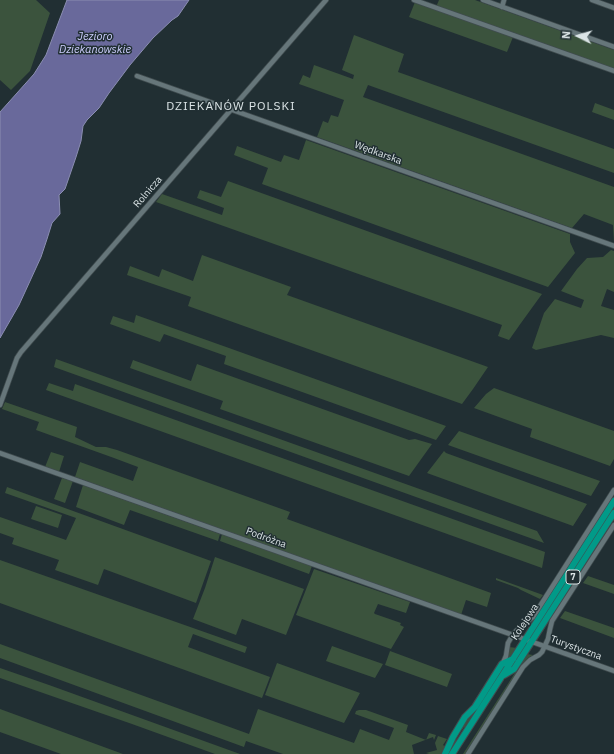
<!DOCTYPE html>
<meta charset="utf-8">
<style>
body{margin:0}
#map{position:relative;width:614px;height:754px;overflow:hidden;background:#212f33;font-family:"IBM Plex Sans",sans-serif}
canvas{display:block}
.north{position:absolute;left:558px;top:16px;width:40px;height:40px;-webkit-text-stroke:3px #212f33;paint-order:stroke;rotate:275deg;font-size:11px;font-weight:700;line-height:16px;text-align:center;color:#dbe4e6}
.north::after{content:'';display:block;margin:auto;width:14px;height:18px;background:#dbe4e6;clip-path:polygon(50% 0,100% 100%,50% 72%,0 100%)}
</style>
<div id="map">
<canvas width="614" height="754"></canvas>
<div class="north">N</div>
</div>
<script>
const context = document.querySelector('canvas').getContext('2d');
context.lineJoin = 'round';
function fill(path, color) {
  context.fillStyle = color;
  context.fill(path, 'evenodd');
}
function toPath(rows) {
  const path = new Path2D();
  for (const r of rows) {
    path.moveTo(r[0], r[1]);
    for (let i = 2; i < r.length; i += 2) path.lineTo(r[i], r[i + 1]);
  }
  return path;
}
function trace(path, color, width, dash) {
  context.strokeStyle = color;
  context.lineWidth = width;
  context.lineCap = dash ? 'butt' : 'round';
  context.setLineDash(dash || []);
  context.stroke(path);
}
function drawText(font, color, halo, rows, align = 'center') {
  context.font = font + ' "IBM Plex Sans",sans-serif';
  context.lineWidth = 3;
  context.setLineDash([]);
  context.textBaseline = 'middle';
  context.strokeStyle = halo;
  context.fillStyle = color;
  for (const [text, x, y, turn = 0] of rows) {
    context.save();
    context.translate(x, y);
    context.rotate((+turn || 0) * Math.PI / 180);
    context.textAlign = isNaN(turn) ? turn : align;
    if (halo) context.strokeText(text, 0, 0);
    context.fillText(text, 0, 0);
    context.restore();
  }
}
fill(toPath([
 [0,0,36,0,50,13,30,71,11,90,0,80],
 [439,0,475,0,614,50,614,70,436,7],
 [415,2,513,37,507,52,409,17],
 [354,35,404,54,398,72,614,149,614,173,368,85,363,97,614,187,614,242,613,225,584,214,572,228,317,137,323,121,328,123,331,115,338,117,344,100,299,84,303,75,310,78,314,65,353,79,354,75,342,70],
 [595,103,614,110,614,120,592,112],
 [306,140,570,234,570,242,575,253,548,287,262,184,268,168,234,155,237,146,281,162,284,155,299,160],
 [228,181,542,294,521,323,509,340,498,336,502,325,156,202,162,194,222,215,224,208,197,198,200,190,221,197],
 [611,250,614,251,614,292,607,289,601,306,614,310,614,338,601,335,536,350,532,348,544,313,555,299,581,308,584,300,561,291,577,269,587,258,603,257],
 [202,255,291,287,287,295,488,367,473,389,462,404,188,306,191,297,127,275,130,266,159,277,162,269,193,281],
 [136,315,229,348,446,426,436,440,224,364,226,356,164,334,160,342,110,324,113,316,134,323],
 [56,359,537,531,544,543,54,367],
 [133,360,191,381,197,364,409,440,415,439,432,444,409,476,220,409,223,401,130,368],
 [49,383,73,391,75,384,545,552,542,568,46,390],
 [494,388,614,431,614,459,610,466,530,437,532,429,474,408,486,394],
 [5,402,77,427,75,437,96,447,106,447,117,450,290,512,287,519,491,593,487,607,466,600,461,615,75,477,80,462,133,481,138,467,114,458,36,430,39,422,2,409],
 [459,431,600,481,591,496,448,445],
 [444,451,446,453,587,504,573,526,427,473],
 [51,452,64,456,59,472,45,467],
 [62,478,73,481,65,503,54,499],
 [83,485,220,534,218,541,130,510,124,525,76,507],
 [7,487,211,561,196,603,104,569,98,585,55,570,59,560,12,544,14,538,0,533,0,517,66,540,76,518,5,493],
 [36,506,62,515,58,528,31,519],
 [222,534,312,566,309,574,220,541],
 [215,557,304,589,286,635,242,619,236,635,193,619,205,588],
 [0,560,247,647,245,653,193,634,188,647,270,677,262,698,0,603],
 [314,569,410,602,406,613,378,604,374,613,375,614,401,623,400,625,404,627,391,649,296,615],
 [588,576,614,585,614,594,583,583],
 [496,578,543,595,540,599,521,590,518,588,496,580],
 [565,611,614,628,614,638,560,618],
 [0,644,249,734,258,709,354,743,360,729,389,740,394,728,355,714,356,711,359,710,366,710,408,725,406,732,426,740,429,733,436,735,434,740,433,737,412,745,414,754,283,754,246,741,244,747,0,658],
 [332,646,360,656,383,664,375,678,326,661],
 [509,647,517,648,465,727,464,727,462,730,460,729,505,662],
 [390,651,452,674,447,687,385,665],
 [527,654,533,655,528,658,523,664,465,754,463,754],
 [277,663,360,693,344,723,265,695],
 [0,668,49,685,240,754,215,754,132,724,0,678],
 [0,709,71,735,123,754,61,754,0,732],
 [438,736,447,739,443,745,446,747,441,754,429,754,426,753,437,750,435,743]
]), '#3b533d');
const water = toPath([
 [67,0,189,0,178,16,172,20,153,38,130,65,109,93,99,108,87,120,83,126,81,141,76,157,65,189,59,195,60,214,52,223,47,239,41,257,19,305,0,338,0,112,34,74,46,55,67,0]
]);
fill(water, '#69699b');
trace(water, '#8b8eb2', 1);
const minor = toPath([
 [414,0,614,71],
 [483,0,614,47],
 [592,0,614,8],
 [502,7,504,0],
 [137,76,614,246],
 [0,405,17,358,21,352,326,0],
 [0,453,614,671],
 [503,663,506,656,508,643,512,636,516,631,533,617,614,490],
 [468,754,523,667,530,660,539,655,542,652,548,639,550,629,552,621,614,525]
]);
const highway = toPath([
 [504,675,514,669,614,513],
 [445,754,453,737,465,717,475,707,502,664,513,659],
 [452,754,614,501]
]);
trace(minor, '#404c4f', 6);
trace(highway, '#404c4f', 8);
trace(minor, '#66767a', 4.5);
trace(highway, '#019a88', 6);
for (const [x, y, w] of [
 [573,577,14]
]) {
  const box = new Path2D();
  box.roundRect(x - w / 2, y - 7, w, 14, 3);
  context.fillStyle = '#212f33';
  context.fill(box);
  trace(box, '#dbe4e6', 1);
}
drawText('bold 9px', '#dbe4e6', null, [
 ["7",573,577]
]);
drawText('10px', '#dbe4e6', '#212f33', [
 ["Wędkarska",378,153,20],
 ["Rolnicza",148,192,-49],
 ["Podróżna",266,538,20],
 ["Kolejowa",525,622,-57],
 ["Turystyczna",576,648,20]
]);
drawText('italic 11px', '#cdcefd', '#212f33', [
 ["Jezioro",95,37],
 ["Dziekanowskie",95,50]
]);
context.letterSpacing = '1px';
drawText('12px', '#dbe4e6', '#212f33', [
 ["DZIEKANÓW POLSKI",231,107]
]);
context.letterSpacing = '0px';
</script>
